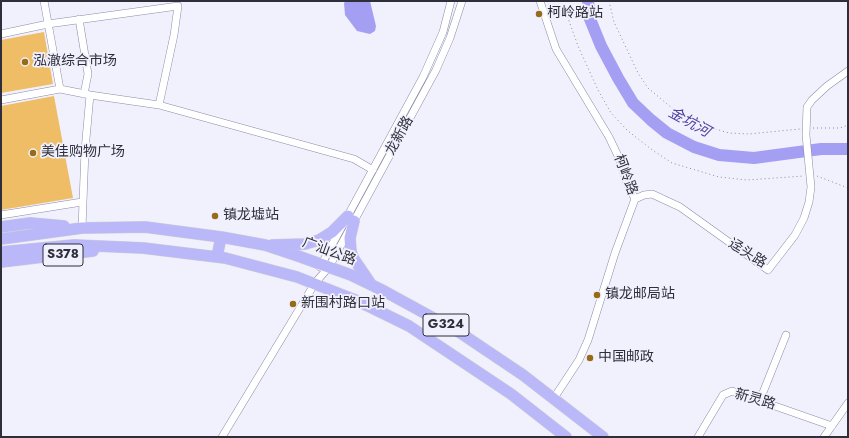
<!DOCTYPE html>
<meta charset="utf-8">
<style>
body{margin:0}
#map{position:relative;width:849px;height:438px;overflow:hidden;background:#f1f1fe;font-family:Jost,sans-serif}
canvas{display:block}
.frame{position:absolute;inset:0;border:2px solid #2f2f3b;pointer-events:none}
</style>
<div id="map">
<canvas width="849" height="438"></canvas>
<div class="frame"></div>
</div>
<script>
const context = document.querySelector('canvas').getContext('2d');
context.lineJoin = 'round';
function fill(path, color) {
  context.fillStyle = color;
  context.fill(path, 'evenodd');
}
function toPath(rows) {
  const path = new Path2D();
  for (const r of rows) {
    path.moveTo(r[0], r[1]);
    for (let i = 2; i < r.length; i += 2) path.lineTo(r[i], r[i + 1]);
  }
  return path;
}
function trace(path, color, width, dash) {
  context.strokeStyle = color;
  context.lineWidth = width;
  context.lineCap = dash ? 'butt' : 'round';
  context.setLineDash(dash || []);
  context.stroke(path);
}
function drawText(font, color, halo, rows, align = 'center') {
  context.font = font + ' Jost,"Noto Sans SC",sans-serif';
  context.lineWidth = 3.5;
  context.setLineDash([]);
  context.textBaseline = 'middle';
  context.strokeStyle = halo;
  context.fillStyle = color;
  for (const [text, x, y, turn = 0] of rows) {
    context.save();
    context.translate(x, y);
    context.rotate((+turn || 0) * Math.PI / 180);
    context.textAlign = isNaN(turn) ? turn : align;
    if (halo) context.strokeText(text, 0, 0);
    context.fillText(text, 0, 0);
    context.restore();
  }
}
fill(toPath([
 [346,1,370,1,376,26,375,31,370,34,357,31,345,15,344,3]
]), '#a59ff3');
trace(toPath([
 [588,1,590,19,601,46,618,78,633,103,651,120,667,133,694,147,719,155,754,158,821,149,848,149]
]), '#a59ff3', 12);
fill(toPath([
 [44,32,53,84,1,93,1,40],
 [54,96,73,198,1,210,1,106]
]), '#efbd65');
const minor = toPath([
 [44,1,60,89],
 [540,1,556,49,609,137,619,158,627,183,635,199,615,253,588,340,579,360,554,398],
 [79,19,88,74,84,94],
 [1,34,48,24,178,6,174,35,159,105],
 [90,95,159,105,354,159,373,170],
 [1,100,60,89,90,95,85,150,82,228],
 [635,199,644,195,652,194,680,207,768,270,795,235,804,218,809,202,811,187,806,135,807,107,812,100,827,86,848,71],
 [1,215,82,202],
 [320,267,423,77,443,32,451,1],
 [760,400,786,335],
 [222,437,315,283,329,267,436,70,450,38,462,1],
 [698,437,723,395,732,391,832,426],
 [824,437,848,403]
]);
const highway = toPath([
 [354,221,350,238,351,252,354,259,371,284],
 [1,227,30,223,64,226],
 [1,239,82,228,145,227,221,237,265,245,298,256,351,275,384,291,459,332,523,375,603,437],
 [272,245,305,244,319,240,332,232,348,216],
 [1,252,74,245,143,248,225,258,297,277,358,301,409,326,511,394,566,437],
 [217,257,221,237],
 [1,262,93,251]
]);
trace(minor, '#8c8ba8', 8);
trace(highway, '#d1d1d4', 12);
trace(toPath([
 [564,1,569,21,578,46,598,90,611,113,628,131,651,149,672,163,719,177,747,180,804,176],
 [609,1,614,22,638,73,648,88,678,113,692,122,729,133,749,134,800,129],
 [813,128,840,128,848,125],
 [817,176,848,188]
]), '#898996', 1, [1, 3]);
trace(minor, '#fff', 7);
trace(highway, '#bbb8f9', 11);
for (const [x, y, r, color] of [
 [539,14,4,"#966c18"],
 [25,62,4,"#966c18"],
 [33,153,4,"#966c18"],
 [215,216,4,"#966c18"],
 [597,295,4,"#966c18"],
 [293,304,4,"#966c18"],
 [590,358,4,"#966c18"]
]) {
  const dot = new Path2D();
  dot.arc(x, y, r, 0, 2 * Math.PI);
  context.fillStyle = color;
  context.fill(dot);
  trace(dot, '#f1f1fe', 1.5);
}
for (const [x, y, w] of [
 [63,255,40],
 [446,325,46]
]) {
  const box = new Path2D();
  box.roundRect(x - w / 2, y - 11, w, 22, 3);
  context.fillStyle = '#f1f1fe';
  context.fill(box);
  trace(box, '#2f2f3b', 1);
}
drawText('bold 13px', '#2f2f3b', null, [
 ["S378",63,255],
 ["G324",446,325]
]);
drawText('14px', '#2f2f3b', '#f1f1fe', [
 ["柯岭路站",547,14],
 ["泓澈综合市场",33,62],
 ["美佳购物广场",41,153],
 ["镇龙墟站",223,216],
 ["镇龙邮局站",605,295],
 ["新围村路口站",301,304],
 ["中国邮政",598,358]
], 'left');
drawText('14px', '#2f2f3b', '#f1f1fe', [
 ["龙新路",400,136,-61],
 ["柯岭路",625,175,69],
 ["广汕公路",329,252,20],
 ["迳头路",747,254,32],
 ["新灵路",755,400,16]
]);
drawText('italic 15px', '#5040a0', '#f1f1fe', [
 ["金坑河",689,123,29]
]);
</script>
